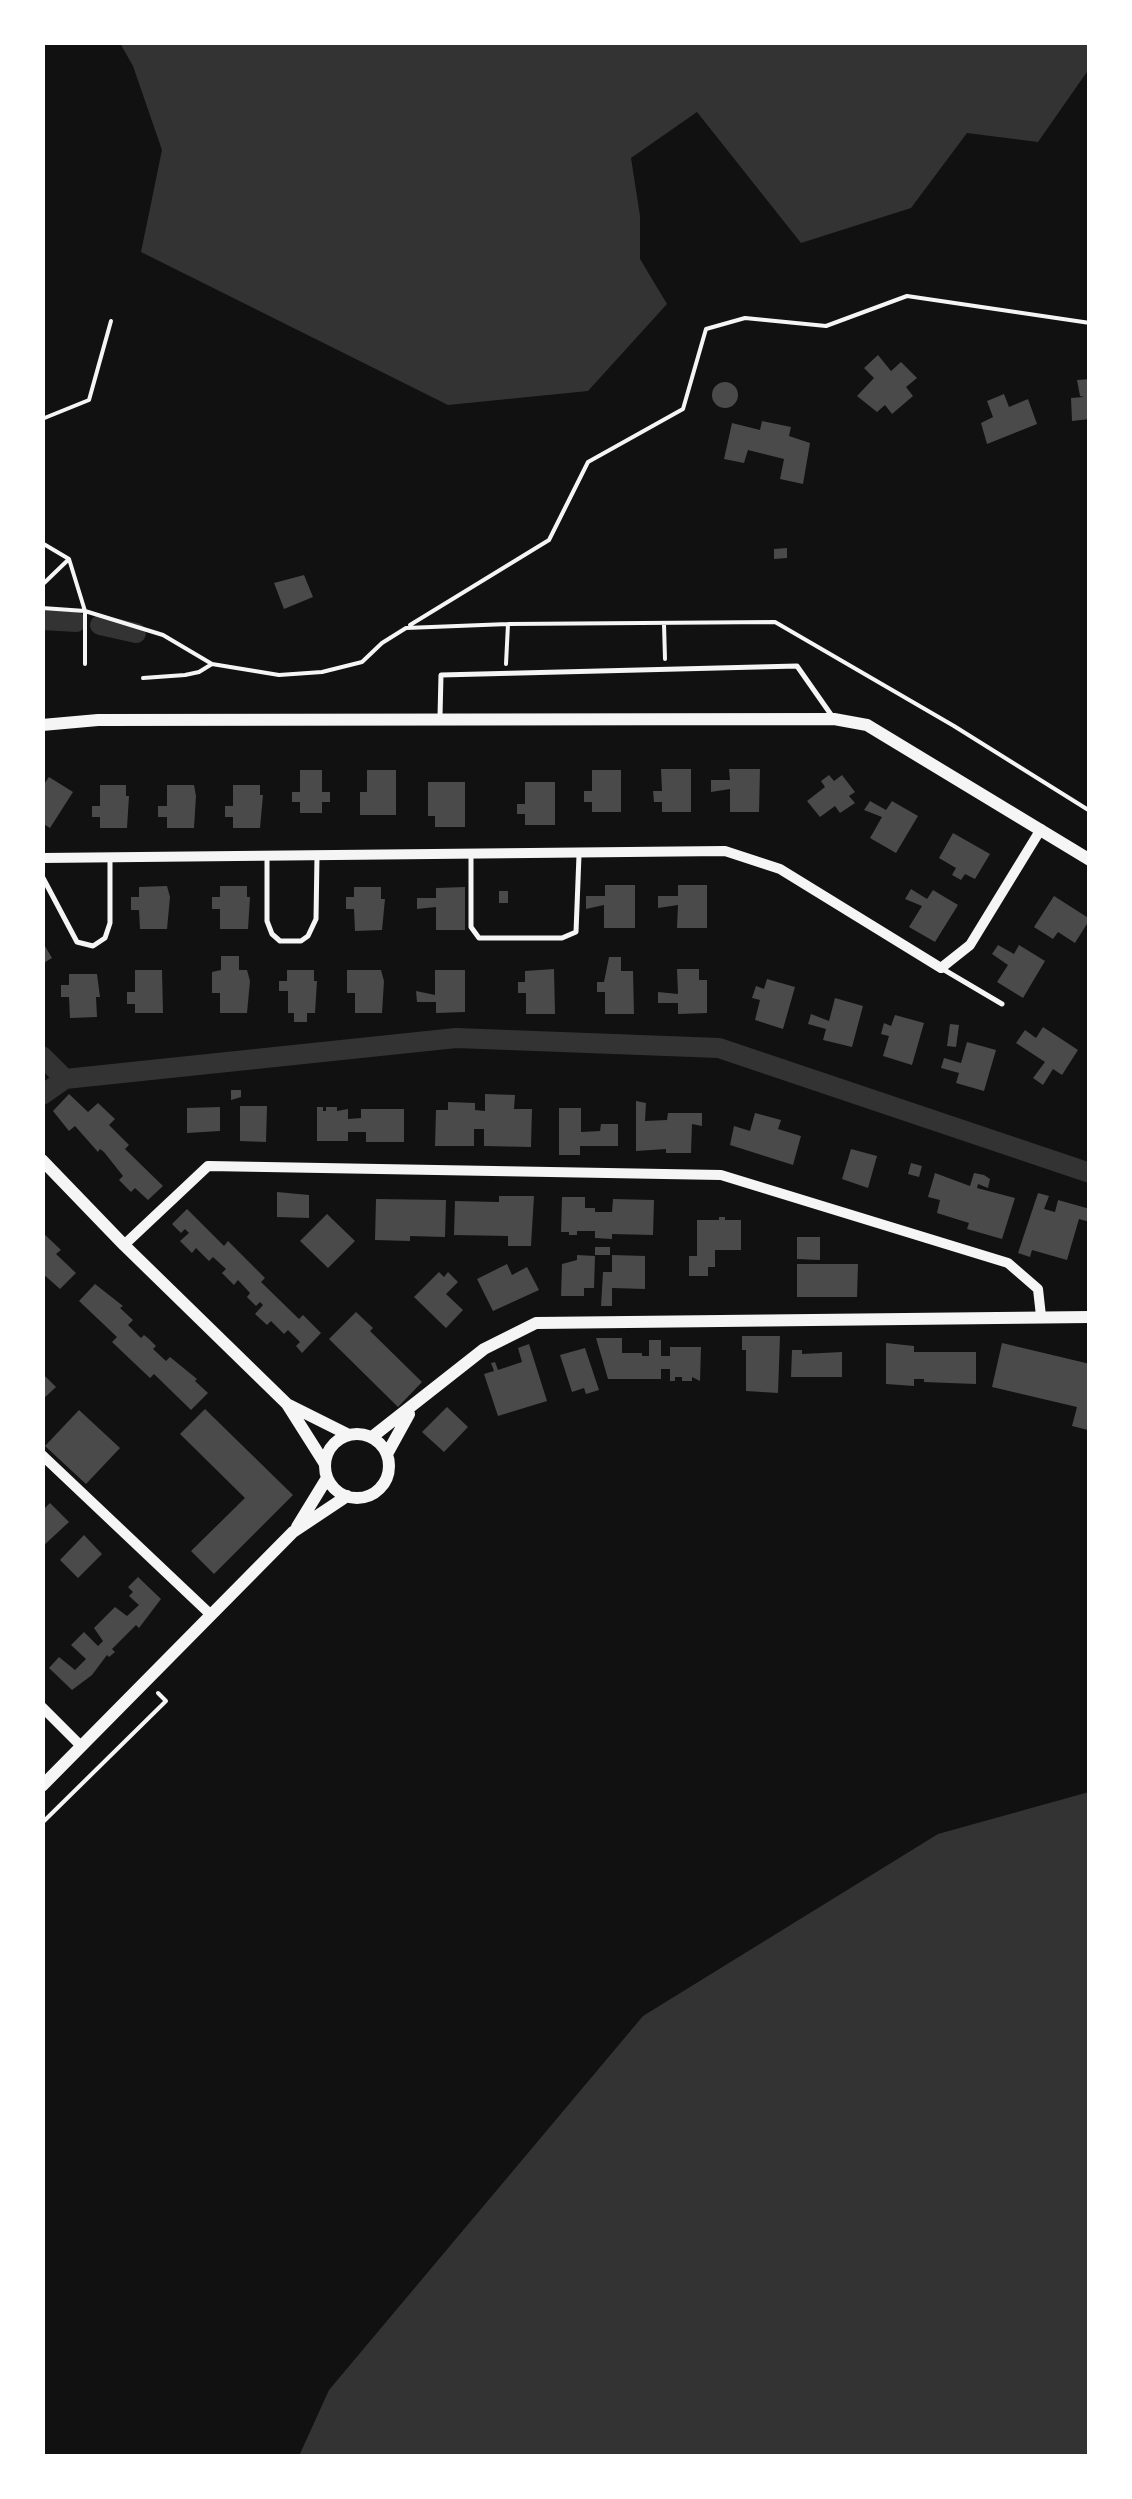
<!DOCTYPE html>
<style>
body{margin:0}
#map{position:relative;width:1132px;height:2499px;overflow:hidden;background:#111;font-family:"Archivo Narrow",sans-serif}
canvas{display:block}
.frame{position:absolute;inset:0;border:45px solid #fff;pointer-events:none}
</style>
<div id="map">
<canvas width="1132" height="2499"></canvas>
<div class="frame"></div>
</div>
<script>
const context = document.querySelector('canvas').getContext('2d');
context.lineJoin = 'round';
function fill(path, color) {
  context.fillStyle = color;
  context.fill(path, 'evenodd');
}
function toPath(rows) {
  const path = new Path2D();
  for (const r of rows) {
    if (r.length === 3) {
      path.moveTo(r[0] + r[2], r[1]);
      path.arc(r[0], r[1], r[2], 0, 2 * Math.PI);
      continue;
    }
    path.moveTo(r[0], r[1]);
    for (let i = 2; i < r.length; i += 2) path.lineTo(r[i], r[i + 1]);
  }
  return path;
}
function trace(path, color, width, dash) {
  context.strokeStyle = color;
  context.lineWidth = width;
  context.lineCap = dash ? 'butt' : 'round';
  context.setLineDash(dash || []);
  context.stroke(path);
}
fill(toPath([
 [1089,42,1089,69,1038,142,967,133,911,208,801,243,697,112,631,158,640,216,640,259,667,304,588,391,448,405,141,252,162,150,133,66,120,43],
 [1089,1792,1089,2456,299,2456,329,2390,643,2016,938,1834]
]), '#333');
trace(toPath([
 [42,620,76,622],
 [100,625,136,633],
 [42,1056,65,1079],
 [42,1095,65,1079,456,1038,719,1048,1090,1173]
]), '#333', 20);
fill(toPath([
 [878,355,891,371,901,362,917,378,906,387,913,396,892,414,885,405,877,412,857,396,874,378,864,368],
 [1090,379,1090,419,1072,421,1071,398,1084,397,1080,396,1077,380],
 [725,395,13],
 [1004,394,1009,407,1028,399,1037,424,987,444,981,423,993,417,987,401],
 [762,421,791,427,789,436,810,443,803,484,780,479,784,459,748,450,744,463,724,459,732,423,760,430],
 [787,548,787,558,774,559,774,549],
 [304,575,313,597,284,609,274,583],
 [661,769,691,769,691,812,662,812,662,802,654,802,653,791,662,791],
 [729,769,760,769,759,812,730,812,730,789,711,792,711,780,730,780],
 [300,770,322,770,322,792,330,792,330,802,322,802,322,813,300,813,300,802,292,802,292,792,300,792],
 [367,770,396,770,396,815,360,815,360,792,367,792],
 [592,770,621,770,621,812,592,812,592,802,584,802,584,791,592,791],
 [829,775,834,781,842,775,855,792,849,796,855,803,840,813,835,806,820,817,807,801,825,787,821,781],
 [49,777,73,792,50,828,42,823,42,787],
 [428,782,465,782,465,827,435,827,435,816,428,816],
 [525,782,555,782,555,825,525,825,525,814,517,814,517,804,525,804],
 [100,785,126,785,126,796,129,796,127,828,100,828,100,817,92,817,92,806,100,806],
 [167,785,194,785,196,796,194,828,167,828,167,817,158,817,158,806,167,806],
 [233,785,260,785,260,795,263,795,260,828,233,828,233,817,225,817,225,806,233,806],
 [870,801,886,810,892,801,918,816,896,853,870,838,882,817,864,810],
 [953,833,990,854,975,879,965,874,961,880,952,875,956,868,939,858],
 [605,885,635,885,635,928,604,928,604,905,586,909,586,896,605,896],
 [678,885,707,885,707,928,677,928,678,905,658,908,658,896,678,896],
 [167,886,170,897,167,929,140,929,139,910,131,910,131,897,139,897,139,887],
 [220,886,247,886,247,897,250,897,248,929,220,929,220,909,212,909,212,897,220,897],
 [354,887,381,887,381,899,385,899,382,930,355,931,354,909,346,909,346,897,354,897],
 [465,887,465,930,436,930,436,907,417,909,417,898,436,898,436,888],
 [911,889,927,899,933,890,958,905,935,942,909,927,922,906,905,899],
 [499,891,508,891,508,903,499,903],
 [1054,896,1090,919,1075,943,1058,932,1053,939,1034,927],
 [42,941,52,958,42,964],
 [998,945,1014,954,1019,945,1045,961,1023,998,997,982,1008,965,992,954],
 [221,956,239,956,239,970,247,970,250,981,247,1013,220,1013,220,993,212,993,212,972,221,970],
 [609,957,621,957,621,971,633,971,634,1014,605,1014,605,992,597,992,597,982,604,982],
 [554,969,555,1014,526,1014,526,993,518,993,518,982,525,982,525,971],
 [677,969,699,969,699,980,707,980,707,1013,678,1014,678,1003,658,1003,658,992,678,994],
 [135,970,162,970,163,1013,135,1013,135,1004,127,1004,127,992,135,992],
 [287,970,314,970,314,981,317,981,315,1013,307,1013,307,1022,294,1022,294,1013,288,1013,288,991,279,991,279,981,287,981],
 [347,970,381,970,384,981,382,1013,355,1013,355,993,347,993],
 [435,970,465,970,465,1012,436,1013,436,1002,417,1002,416,991,435,995],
 [69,974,97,974,100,997,96,997,97,1017,70,1018,69,997,61,997,61,985,69,985],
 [767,979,795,987,783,1029,755,1020,760,1000,752,998,756,986,764,989],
 [835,998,863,1006,852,1047,823,1040,826,1029,808,1024,811,1014,829,1021],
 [895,1015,924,1023,912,1065,883,1056,889,1036,881,1034,884,1023,891,1026],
 [950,1024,959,1025,956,1047,947,1046],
 [1043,1027,1078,1050,1062,1075,1053,1069,1043,1085,1033,1078,1045,1062,1016,1043,1025,1030,1036,1038],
 [967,1042,996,1050,984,1091,956,1083,959,1073,941,1068,944,1058,961,1063],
 [231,1090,241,1090,241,1097,231,1100],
 [69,1094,88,1112,98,1103,115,1119,109,1125,129,1145,125,1149,163,1186,148,1200,135,1188,131,1192,119,1180,123,1176,104,1152,100,1149,98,1152,75,1126,69,1131,53,1111],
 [485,1094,515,1095,514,1109,532,1109,531,1147,484,1146,484,1129,474,1129,474,1146,435,1146,436,1110,448,1110,448,1102,475,1103,475,1110,485,1111],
 [636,1101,646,1103,645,1121,667,1120,668,1113,702,1113,702,1126,692,1124,691,1153,666,1153,666,1149,636,1151],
 [240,1106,267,1106,266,1142,240,1141],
 [220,1107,220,1131,187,1133,187,1108],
 [317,1107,323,1107,323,1111,326,1111,326,1107,337,1107,337,1111,348,1109,348,1119,361,1118,361,1109,404,1109,404,1142,366,1142,366,1132,348,1132,348,1141,317,1141],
 [559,1108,581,1108,581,1132,600,1131,601,1124,618,1124,618,1146,580,1146,580,1155,559,1155],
 [755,1113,781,1120,778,1129,801,1136,793,1165,730,1145,734,1126,750,1131],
 [851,1149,877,1156,868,1188,842,1179],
 [911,1163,922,1166,919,1177,908,1174],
 [935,1173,970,1186,974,1173,984,1175,990,1179,988,1188,978,1184,977,1188,1015,1198,1002,1239,967,1229,969,1223,937,1213,940,1200,928,1197],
 [277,1192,309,1195,309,1218,277,1217],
 [1038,1193,1049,1196,1044,1209,1055,1212,1058,1200,1090,1209,1090,1222,1079,1219,1067,1260,1032,1250,1030,1257,1018,1253],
 [499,1196,534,1196,531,1246,508,1246,508,1236,454,1235,455,1201,499,1202],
 [562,1197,585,1197,585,1208,595,1208,595,1212,612,1212,613,1199,654,1200,653,1235,612,1234,612,1239,595,1238,595,1231,577,1231,577,1235,569,1235,569,1232,561,1232],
 [376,1199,446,1200,445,1237,410,1236,410,1241,375,1240],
 [187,1209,224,1246,228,1241,265,1278,261,1282,299,1319,303,1315,321,1333,302,1353,296,1346,300,1342,288,1330,284,1334,271,1321,267,1325,255,1314,263,1305,260,1302,256,1306,247,1297,250,1293,238,1280,234,1285,222,1273,226,1269,213,1257,209,1261,196,1248,192,1253,180,1241,189,1233,185,1229,181,1233,172,1224],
 [327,1214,355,1241,328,1268,300,1241],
 [719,1217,725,1217,725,1220,741,1220,741,1250,715,1250,715,1267,708,1267,708,1276,689,1276,689,1256,697,1256,697,1220,719,1220],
 [42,1232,61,1250,56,1254,76,1273,60,1289,42,1273],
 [797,1237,820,1237,820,1260,797,1259],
 [595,1247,610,1247,610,1255,595,1255],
 [577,1255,595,1256,594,1288,584,1288,584,1296,561,1296,562,1264,577,1260],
 [612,1255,645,1256,645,1289,612,1288,612,1306,601,1306,603,1272,612,1272],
 [507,1264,512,1275,527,1267,539,1290,493,1311,477,1279],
 [797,1264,858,1264,857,1297,797,1297],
 [439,1272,444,1277,448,1272,458,1282,446,1294,463,1310,446,1328,414,1297],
 [95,1284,123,1306,120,1308,133,1320,128,1325,141,1338,144,1335,149,1339,156,1346,153,1349,166,1361,170,1357,197,1379,195,1381,208,1393,191,1410,154,1374,150,1378,112,1342,117,1337,79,1301],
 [356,1312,373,1328,370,1331,422,1382,398,1407,329,1339],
 [742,1336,780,1336,778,1393,746,1391,746,1350,742,1350],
 [596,1338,622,1338,622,1353,642,1353,642,1356,649,1356,649,1340,661,1340,661,1356,670,1356,670,1347,701,1347,700,1381,692,1377,692,1381,682,1381,682,1377,675,1377,675,1381,670,1381,670,1369,661,1369,661,1379,608,1379],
 [886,1343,914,1346,914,1352,976,1352,976,1384,924,1382,924,1379,914,1379,914,1386,886,1384],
 [1002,1343,1090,1364,1088,1430,1072,1426,1077,1407,992,1387],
 [529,1344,547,1401,498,1416,484,1374,494,1371,491,1363,495,1362,498,1370,522,1362,518,1348],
 [585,1348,599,1390,586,1394,584,1388,572,1392,560,1355],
 [792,1350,802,1350,802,1354,842,1352,842,1377,791,1377],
 [42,1373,56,1387,42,1400],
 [447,1407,468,1427,444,1452,422,1432],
 [205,1409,293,1495,214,1574,191,1551,245,1498,180,1434],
 [79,1410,120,1448,86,1484,45,1446],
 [50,1503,69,1522,42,1547,42,1511],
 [84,1535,102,1554,78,1578,60,1560],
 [138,1577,161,1599,139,1628,136,1625,112,1649,115,1652,109,1657,107,1655,92,1675,72,1690,49,1668,59,1657,75,1670,86,1659,71,1645,84,1632,98,1646,103,1641,94,1628,115,1607,127,1616,139,1605,129,1596,133,1592,128,1587]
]), '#4a4a4a');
trace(toPath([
 [42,419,89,400,111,321],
 [42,543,69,559,85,611,85,664],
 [42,585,68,560],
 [42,608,85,611,163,635,212,664,279,675,322,672,362,662,382,643,406,628,508,624,775,622,954,726,1090,811],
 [664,624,665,659],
 [410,625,549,540,588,462,683,409,706,329,745,318,826,326,907,296,1090,323],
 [506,664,508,624],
 [143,678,185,675,199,672,212,664],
 [42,1823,166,1701,158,1693]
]), '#f5f5f5', 4);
trace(toPath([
 [440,716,441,675,797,666,832,716],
 [471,856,471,927,479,938,562,938,576,932,579,855],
 [267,857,267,921,272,934,280,941,301,941,308,936,316,919,317,856],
 [42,876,77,942,93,946,105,938,110,923,110,857],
 [941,968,1002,1004]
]), '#f5f5f5', 5);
trace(toPath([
 [42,858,725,851,780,869,941,968,970,945,1041,829],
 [124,1245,208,1166,721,1175,1008,1263,1038,1289,1041,1316],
 [42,1455,210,1614],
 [42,1707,81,1746]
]), '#f5f5f5', 10);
trace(toPath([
 [42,725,98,720,834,719,867,725,1090,860],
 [42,1160,124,1245,287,1404,325,1464],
 [289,1405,349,1435],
 [357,1466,32],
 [372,1437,484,1349,536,1323,1090,1317],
 [387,1454,409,1414],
 [297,1527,327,1478],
 [42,1786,293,1532,347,1496]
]), '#f5f5f5', 12);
</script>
